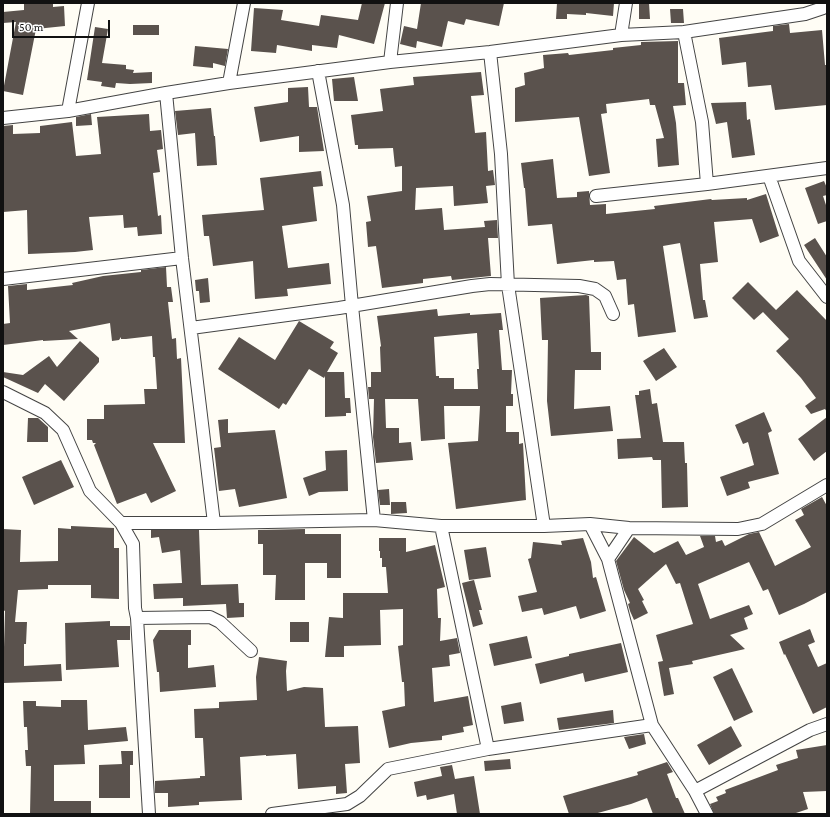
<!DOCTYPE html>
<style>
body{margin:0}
#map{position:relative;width:830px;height:817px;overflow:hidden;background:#fffdf5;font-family:"Crimson Pro",serif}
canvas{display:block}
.frame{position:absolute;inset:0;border:4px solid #111;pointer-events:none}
.scale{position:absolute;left:12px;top:20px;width:98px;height:18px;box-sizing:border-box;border:2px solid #111;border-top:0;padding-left:5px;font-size:12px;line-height:14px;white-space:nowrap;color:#111;-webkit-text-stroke:3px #fff;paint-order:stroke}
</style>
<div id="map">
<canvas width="830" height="817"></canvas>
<div class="frame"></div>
<div class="scale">50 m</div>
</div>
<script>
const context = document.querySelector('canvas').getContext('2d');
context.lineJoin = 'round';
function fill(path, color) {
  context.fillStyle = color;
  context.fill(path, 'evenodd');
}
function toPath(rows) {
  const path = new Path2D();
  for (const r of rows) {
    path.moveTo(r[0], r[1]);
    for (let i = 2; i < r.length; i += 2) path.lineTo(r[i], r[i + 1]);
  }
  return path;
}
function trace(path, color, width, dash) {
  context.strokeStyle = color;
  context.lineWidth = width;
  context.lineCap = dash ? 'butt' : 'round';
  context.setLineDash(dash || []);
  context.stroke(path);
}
fill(toPath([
 [24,3,53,3,53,7,64,6,65,26,36,29,23,95,3,91,16,22,3,23,3,12,24,10],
 [362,3,385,3,374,44,339,35,337,48,312,45,312,51,277,45,276,53,251,51,254,8,283,10,281,20,319,26,321,15,358,20],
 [421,3,504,3,499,26,466,19,464,25,448,21,442,47,417,41,416,48,400,44,404,26,417,29],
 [557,3,614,3,613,16,586,13,586,15,567,14,567,19,556,19],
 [639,3,649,3,650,19,639,19],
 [670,9,683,9,684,23,671,23],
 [789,24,790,33,822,30,825,65,827,65,827,105,775,110,771,85,748,87,746,62,722,65,719,38,773,31,773,26],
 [133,25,159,25,159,35,133,35],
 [95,27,108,29,102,63,126,65,126,69,134,70,133,73,152,72,152,83,130,84,116,83,115,88,101,86,102,82,87,80],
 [678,41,678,83,684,83,686,105,673,106,676,123,679,165,658,167,656,139,664,138,655,105,650,105,649,99,606,104,607,113,601,114,610,173,589,176,579,117,515,122,515,88,525,85,524,73,544,68,543,55,568,53,569,55,613,50,613,48,641,45,641,42],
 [195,46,228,49,225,66,213,63,213,68,193,66],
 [481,72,484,95,471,96,475,133,486,132,488,171,493,170,495,185,486,186,488,203,454,206,453,186,416,188,415,210,442,208,444,230,485,227,484,221,497,220,498,238,488,238,491,276,452,280,451,276,423,279,423,283,382,288,376,246,368,247,366,222,371,221,367,196,402,191,402,166,395,167,393,148,358,149,358,145,355,145,351,115,383,111,380,89,414,85,413,77],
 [354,77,358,101,334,101,332,79],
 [308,87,309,107,317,107,324,151,299,152,299,136,260,142,254,107,288,102,288,88],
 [746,102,747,120,750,119,755,155,732,158,727,122,716,124,711,103],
 [211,108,214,136,215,136,217,165,197,166,195,133,178,135,175,111],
 [91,114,92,125,76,126,76,117],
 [149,114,150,131,161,130,163,149,157,150,160,172,153,173,158,216,161,215,162,234,138,236,137,227,124,228,123,215,89,217,93,250,75,252,28,254,27,210,3,212,3,126,13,125,13,134,40,133,40,126,72,122,76,156,101,154,97,117],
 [553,159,557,198,577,197,577,192,589,191,590,205,606,204,606,214,655,209,654,206,711,199,712,200,747,198,747,200,766,194,779,236,760,243,752,219,714,222,718,262,700,264,703,300,705,300,708,317,694,319,680,243,663,246,676,332,638,337,634,304,628,305,626,279,617,280,614,261,594,262,594,260,557,264,552,224,528,226,525,188,524,188,521,163],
 [321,171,323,186,313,187,317,221,282,226,288,268,329,263,331,284,287,289,288,296,255,299,253,261,213,266,209,236,204,236,202,215,264,210,260,178],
 [824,181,827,188,827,195,823,196,827,208,827,221,818,224,805,188],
 [815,238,827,257,827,280,804,245],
 [166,267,167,287,171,287,173,302,168,302,172,339,176,338,177,359,181,358,185,443,153,443,176,491,151,503,146,493,117,504,94,445,96,443,93,443,92,440,87,440,87,419,104,419,104,405,145,404,144,389,157,389,155,357,153,357,152,336,126,339,121,339,121,337,119,340,112,341,110,323,69,331,78,339,43,341,43,340,3,345,3,324,10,323,8,286,27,284,27,290,73,285,72,283,103,276,141,272,141,270],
 [208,278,210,302,200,303,199,291,196,291,195,280],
 [748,282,776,310,797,290,827,321,827,412,825,409,811,414,805,406,816,398,801,378,776,351,789,339,763,312,754,320,732,298],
 [586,295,589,296,591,352,601,352,601,370,575,370,574,409,610,406,613,431,551,436,547,401,548,340,542,340,540,298],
 [437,309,438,316,470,313,470,315,501,313,503,330,499,330,502,370,512,370,511,394,513,394,513,406,506,406,506,432,519,432,519,444,523,443,526,500,456,509,448,443,478,441,480,406,444,406,445,439,421,441,418,399,385,399,386,428,399,428,399,443,411,442,413,460,376,463,373,437,374,399,369,399,368,387,371,387,371,372,381,372,380,347,381,346,377,316],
 [477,333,479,369,477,369,478,389,454,389,454,378,439,378,439,376,436,376,434,337],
 [299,321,334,342,330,348,338,353,327,372,344,372,345,398,350,398,351,413,346,413,346,416,325,417,325,376,324,378,309,369,286,405,283,403,279,409,218,369,239,337,275,360],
 [80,341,99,358,99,362,64,401,45,384,38,393,3,377,3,372,23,375,49,356,57,367],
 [664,348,677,367,656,381,643,361],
 [650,389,652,404,657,403,663,442,684,442,685,463,687,463,688,507,662,508,661,460,653,460,652,457,618,459,617,439,641,438,635,395,639,395,639,391],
 [764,412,772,431,768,433,779,474,748,482,750,488,727,496,720,477,754,465,748,442,743,444,735,425],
 [827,417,827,451,814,461,798,439],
 [28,418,38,418,48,427,48,442,27,442],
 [228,419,228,433,275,430,287,498,239,507,235,489,219,491,214,448,221,447,218,420],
 [347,450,348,491,319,492,309,496,303,478,326,470,325,451],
 [61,460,74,487,34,505,22,477],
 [389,489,390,505,380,505,378,490],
 [822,497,827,506,827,592,804,604,779,615,768,589,763,591,749,562,698,584,710,619,749,605,753,614,744,618,748,629,730,635,745,649,692,661,693,664,669,668,674,694,664,696,658,662,663,661,656,635,693,624,680,583,676,584,666,564,638,589,644,600,642,601,648,613,634,620,630,611,628,604,630,603,624,590,616,561,634,537,654,553,678,541,686,555,704,547,700,536,715,536,716,542,722,540,725,546,749,534,759,532,775,566,811,547,795,520,804,515,801,509],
 [391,502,406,502,407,513,391,514],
 [71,526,114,528,114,548,119,548,119,599,91,598,91,585,48,585,48,589,18,590,15,622,27,622,26,644,24,644,24,666,61,664,62,681,3,683,5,611,3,610,3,529,21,530,20,562,58,561,58,528,71,529],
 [305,529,305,534,341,534,341,578,327,578,327,563,305,563,305,600,275,600,276,575,263,575,263,544,258,544,258,530],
 [151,530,199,530,201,585,238,584,239,603,244,603,244,617,227,618,226,604,183,606,183,598,154,599,153,584,182,583,180,550,162,553,159,537,151,538],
 [379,538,406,538,406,552,435,545,445,587,437,589,438,618,441,618,440,641,457,638,460,653,449,655,450,666,432,668,434,702,468,696,473,725,463,727,464,732,442,736,442,740,411,743,389,748,382,711,405,706,404,682,402,682,398,646,403,645,403,609,380,610,381,645,344,646,344,657,325,657,329,617,343,618,343,593,388,593,386,567,382,567,382,558,380,558,380,551,379,551],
 [583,538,591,562,593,578,596,577,606,611,580,619,576,606,544,615,542,608,522,612,518,596,537,592,528,559,531,558,533,542,562,545,561,541],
 [486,547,491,577,469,580,464,550],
 [474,580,482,610,479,610,483,624,473,627,462,583],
 [110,621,110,626,130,626,130,640,117,640,119,667,66,670,65,623],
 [290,622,309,622,309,642,290,642],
 [810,629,815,642,808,645,818,667,827,663,827,707,813,714,785,654,784,655,779,642],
 [159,630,191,630,191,645,188,645,188,668,214,665,216,687,160,692,159,672,157,672,153,640],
 [527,636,532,658,494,666,489,644],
 [621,643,628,672,585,682,583,673,540,684,535,664,569,656,569,654],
 [259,657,287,661,286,671,287,691,304,687,323,688,325,727,358,726,360,763,345,764,347,793,336,794,336,786,298,789,296,754,266,756,266,755,240,757,242,800,199,802,199,805,168,807,168,793,155,793,155,781,200,778,200,776,205,776,203,738,195,738,194,709,219,708,219,702,257,700,256,677],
 [732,668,753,712,734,721,713,677],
 [61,700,87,700,88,730,126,727,128,741,84,745,85,764,54,765,54,801,91,801,91,814,30,814,31,766,26,766,25,750,28,750,27,727,24,727,23,701,36,701,36,706,61,707],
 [521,702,524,721,504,724,501,706],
 [613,710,614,723,559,730,557,718],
 [731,726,742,746,709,765,697,745],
 [644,734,646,744,629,749,624,737],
 [827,745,827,791,803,792,808,809,793,814,714,814,710,804,718,801,716,797,726,793,725,790,778,770,776,765,798,758,796,750],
 [121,751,133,751,133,765,130,765,130,798,99,798,99,765,122,764],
 [510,759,511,769,485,771,484,761],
 [667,762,673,772,667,774,676,798,678,798,685,814,653,814,647,798,631,804,594,814,569,814,563,796,638,775,637,772],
 [452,765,455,779,474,776,480,814,457,814,454,794,427,800,426,795,417,797,414,782,442,776,440,767]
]), '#5a524d');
const minor = toPath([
 [684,32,702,122,707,184],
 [621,35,626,3],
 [490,52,501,154,508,285,544,526],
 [390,62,397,3],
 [318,71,343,205,352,306,374,520],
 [229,83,244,3],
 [166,93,182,258,214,523],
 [68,111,88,3],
 [3,118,68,111,166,93,229,83,390,62,490,52,621,35,684,32,805,14,823,8,827,4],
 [769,176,799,261,827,297],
 [596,196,707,184,827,168],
 [3,279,182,258],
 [191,328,339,308,472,286,490,284,579,286,595,289,605,296,613,314],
 [3,392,45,413,63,430,90,491,121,523,133,544,135,608,137,618,149,814],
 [121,523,214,523,374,520,441,526,544,526,590,524,629,528,738,529,762,524,827,485],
 [590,524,608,559,652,725,695,791,707,814],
 [441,526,488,749],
 [608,559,629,528],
 [137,618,210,617,220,622,251,651],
 [695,791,810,730,827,724],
 [272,814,347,804,360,796,388,769,488,749,652,725]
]);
trace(minor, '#444', 14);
trace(minor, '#fff', 12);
</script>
